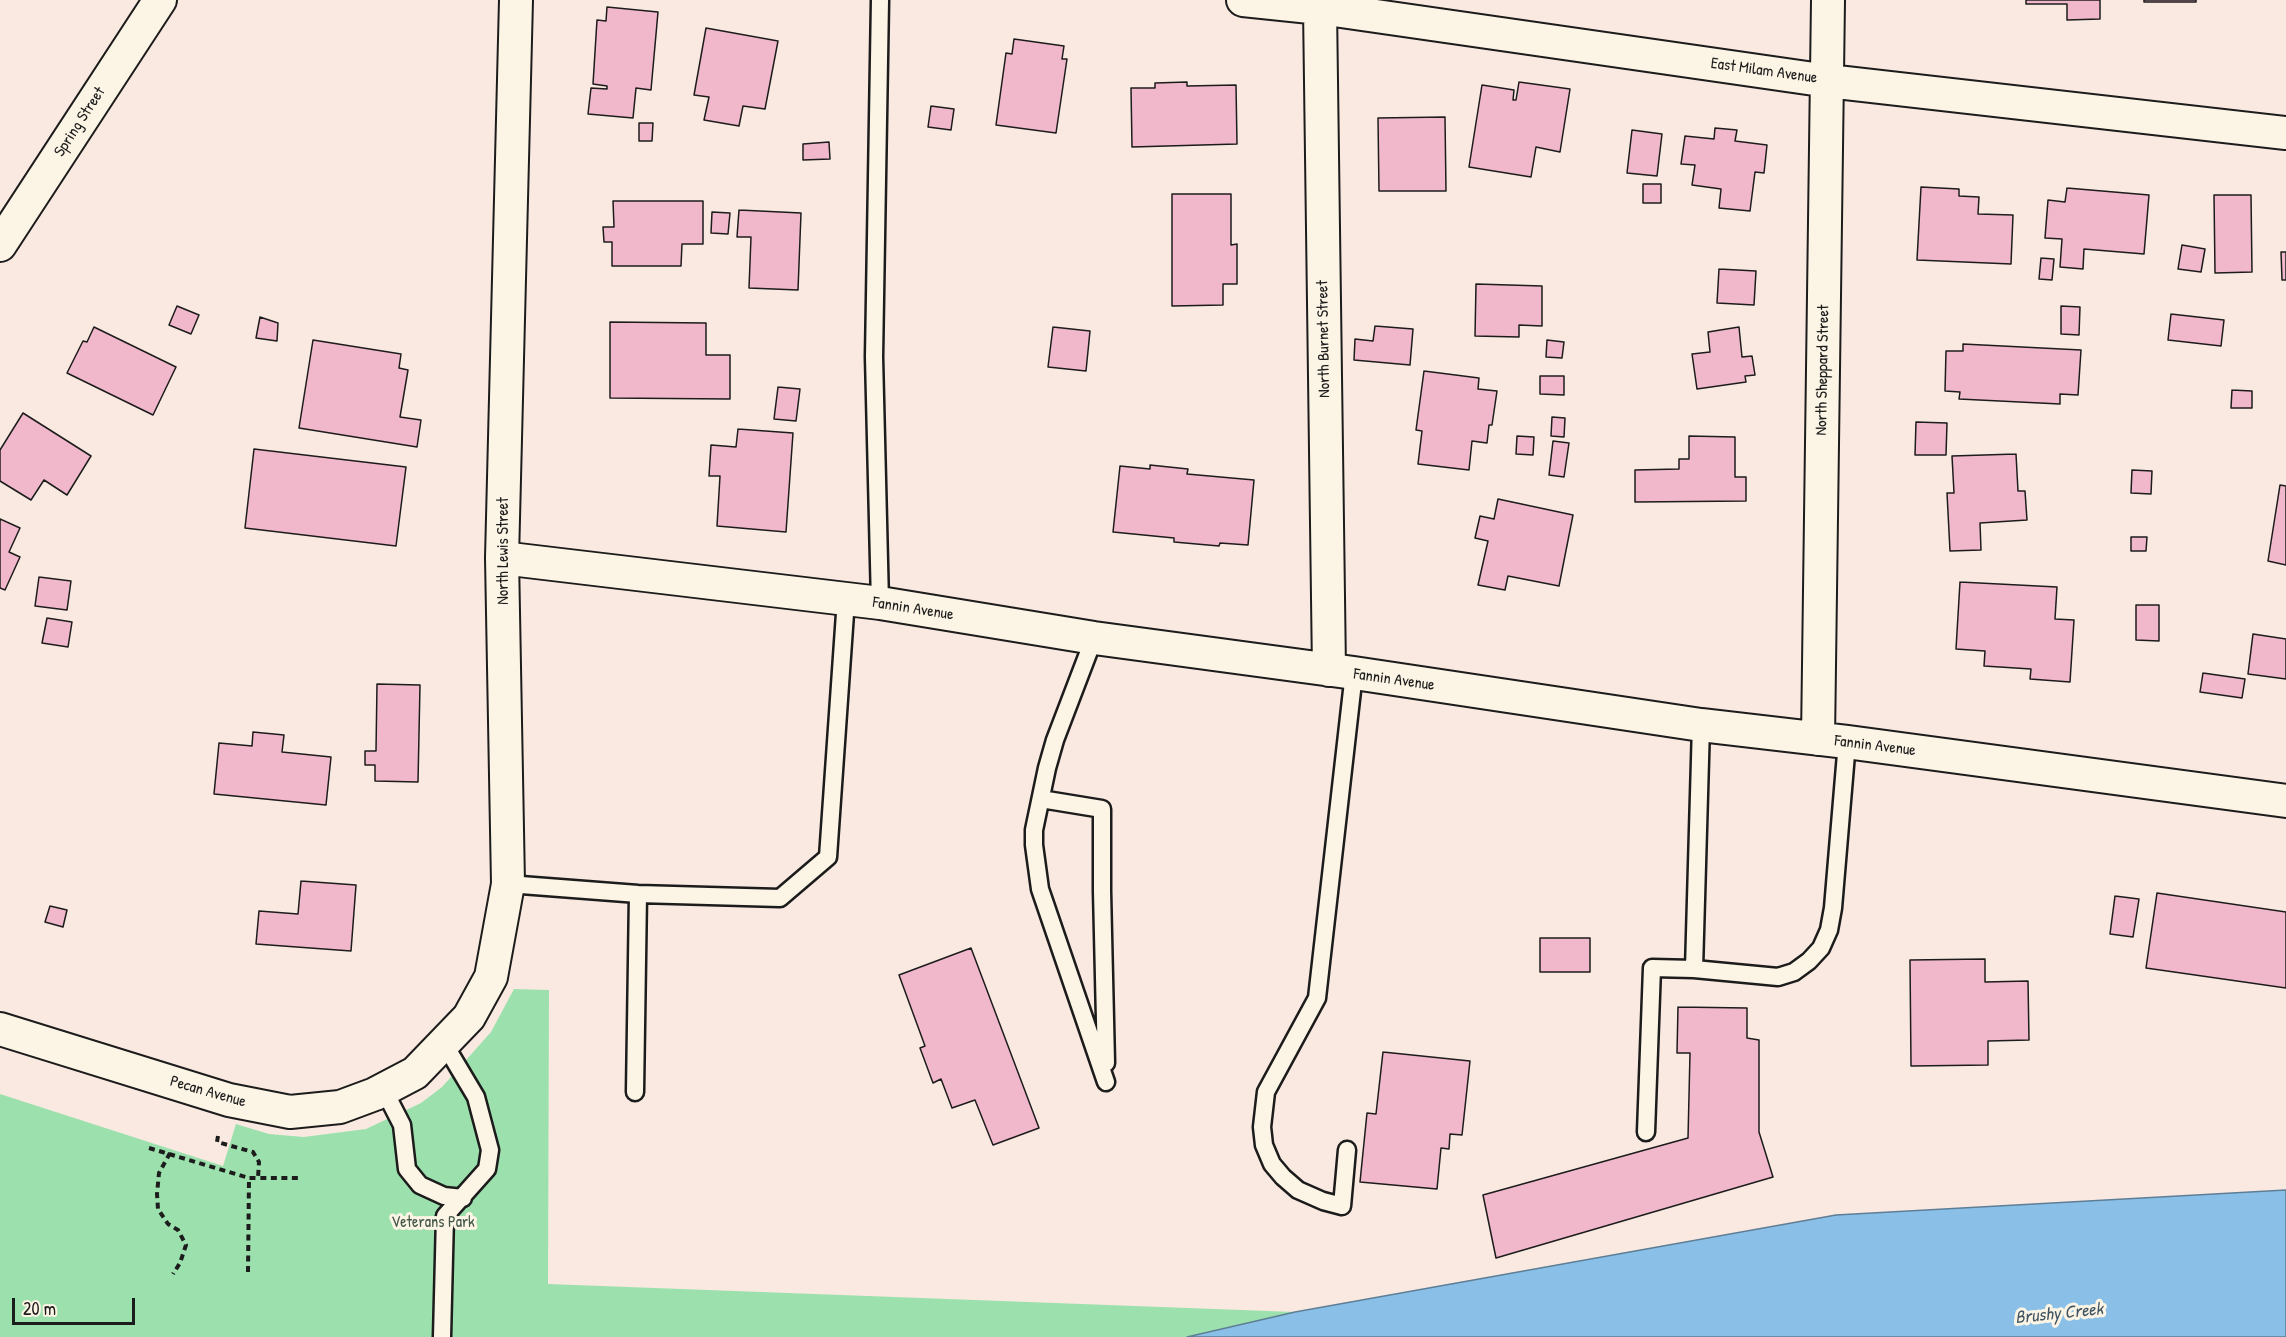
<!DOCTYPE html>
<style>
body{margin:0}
#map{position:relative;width:2286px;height:1337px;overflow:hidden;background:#fae9e0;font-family:"Patrick Hand",sans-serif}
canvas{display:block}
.scale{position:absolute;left:12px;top:1298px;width:123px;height:27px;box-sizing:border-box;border:3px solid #1c1c1c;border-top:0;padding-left:8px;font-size:18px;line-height:21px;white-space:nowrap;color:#1c1c1c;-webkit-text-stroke:4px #fcf5e5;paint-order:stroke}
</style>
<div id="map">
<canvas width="2286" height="1337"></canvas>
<div class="scale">20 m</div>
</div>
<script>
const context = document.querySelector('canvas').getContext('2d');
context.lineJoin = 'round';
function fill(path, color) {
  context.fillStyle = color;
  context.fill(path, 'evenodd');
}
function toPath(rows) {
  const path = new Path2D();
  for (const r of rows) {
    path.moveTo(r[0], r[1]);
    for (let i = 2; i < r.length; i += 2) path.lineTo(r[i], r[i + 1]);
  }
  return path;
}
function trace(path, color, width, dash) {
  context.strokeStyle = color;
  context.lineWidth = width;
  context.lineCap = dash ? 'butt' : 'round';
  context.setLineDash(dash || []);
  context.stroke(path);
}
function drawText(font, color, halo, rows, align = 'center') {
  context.font = font + ' "Patrick Hand",sans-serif';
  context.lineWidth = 6;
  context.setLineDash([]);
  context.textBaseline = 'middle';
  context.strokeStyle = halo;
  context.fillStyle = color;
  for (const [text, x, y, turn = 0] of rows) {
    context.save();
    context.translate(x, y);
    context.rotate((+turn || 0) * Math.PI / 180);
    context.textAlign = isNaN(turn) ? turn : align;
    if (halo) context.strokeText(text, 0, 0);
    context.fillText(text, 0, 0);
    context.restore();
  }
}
fill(toPath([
 [514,989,549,990,548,1284,1295,1312,1187,1337,0,1337,0,1094,223,1166,236,1124,269,1134,304,1137,366,1129,421,1103,442,1087,491,1032]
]), '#9ce1ad');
const water = toPath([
 [2286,1190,2286,1337,1187,1337,1295,1312,1836,1215,2286,1190]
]);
fill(water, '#8ac0e8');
trace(water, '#5e7e96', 1.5);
const building = toPath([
 [2026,0,2100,0,2100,19,2067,20,2067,4,2026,4,2026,0],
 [2144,0,2196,0,2196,2,2144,2,2144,0],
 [607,7,658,12,651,90,636,88,633,118,588,114,591,88,607,89,607,86,593,84,597,20,606,21,607,7],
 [706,28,778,41,765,109,743,106,739,126,704,120,709,97,694,95,706,28],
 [1014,39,1064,46,1062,59,1067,59,1056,133,996,125,1006,53,1012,54,1014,39],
 [1187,82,1187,86,1236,85,1237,144,1132,147,1131,88,1155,88,1155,83,1187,82],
 [1519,82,1570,89,1560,152,1536,147,1531,177,1469,167,1482,85,1514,90,1513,100,1516,100,1519,82],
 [931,106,954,109,951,130,928,127,931,106],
 [1445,117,1446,191,1379,191,1378,118,1445,117],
 [639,123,653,123,652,141,639,141,639,123],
 [1715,128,1737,130,1735,141,1767,145,1764,173,1755,172,1750,211,1719,208,1721,189,1692,185,1695,165,1681,164,1685,136,1714,139,1715,128],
 [1632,130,1662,134,1657,176,1627,173,1632,130],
 [829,142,830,159,803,160,803,144,829,142],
 [1643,184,1661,184,1661,203,1643,203,1643,184],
 [1921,187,1959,189,1959,196,1979,197,1978,214,2013,215,2011,264,1917,260,1921,187],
 [2067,188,2149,195,2144,254,2084,249,2083,269,2060,267,2062,239,2045,238,2048,200,2065,202,2067,188],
 [1172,194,1231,194,1231,245,1237,244,1237,284,1223,284,1223,305,1172,306,1172,194],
 [2214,195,2251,195,2252,272,2215,273,2214,195],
 [613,201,703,201,703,244,682,244,681,266,612,266,612,242,604,242,603,227,614,227,613,201],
 [739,210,801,213,798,290,749,288,751,237,737,237,739,210],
 [712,212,730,213,728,234,711,233,712,212],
 [2182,245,2205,249,2201,272,2178,269,2182,245],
 [2281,252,2286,252,2286,280,2282,280,2281,252],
 [2041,258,2054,259,2052,280,2039,279,2041,258],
 [1719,269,1756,271,1754,305,1717,303,1719,269],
 [1476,284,1542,286,1542,326,1519,325,1519,337,1475,336,1476,284],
 [177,306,199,315,191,334,169,325,177,306],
 [2061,306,2080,307,2079,335,2061,334,2061,306],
 [2171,314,2224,320,2221,346,2168,340,2171,314],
 [260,317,278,323,277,341,256,338,260,317],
 [610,322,706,323,706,355,730,355,730,399,610,398,610,322],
 [1375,326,1413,329,1410,365,1354,360,1355,339,1373,341,1375,326],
 [94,327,176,367,153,415,67,373,83,341,87,342,94,327],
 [1053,327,1090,331,1086,371,1048,367,1053,327],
 [1739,327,1742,357,1752,356,1755,375,1745,376,1746,382,1697,389,1692,354,1710,352,1708,332,1739,327],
 [313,340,401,354,399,368,408,370,400,417,421,420,417,447,299,428,313,340],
 [1547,340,1564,342,1562,358,1546,357,1547,340],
 [1963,344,2081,350,2078,395,2060,394,2060,404,1959,399,1960,392,1945,391,1946,351,1963,351,1963,344],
 [1424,371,1479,378,1478,389,1497,391,1492,425,1489,425,1487,443,1472,441,1469,470,1418,464,1422,431,1416,430,1424,371],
 [1540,376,1564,376,1564,395,1540,394,1540,376],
 [778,387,800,389,796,421,774,419,778,387],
 [2232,390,2252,391,2252,408,2231,408,2232,390],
 [23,413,91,456,67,495,44,480,31,500,0,481,0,450,23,413],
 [1552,417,1565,418,1564,437,1551,436,1552,417],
 [1916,422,1947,423,1946,455,1915,455,1916,422],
 [738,429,793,433,786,532,717,526,720,476,709,476,711,445,736,447,738,429],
 [1517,436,1534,437,1533,455,1516,454,1517,436],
 [1689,436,1735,437,1735,477,1746,477,1746,501,1635,502,1635,470,1679,469,1679,459,1689,459,1689,436],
 [1553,441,1569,443,1564,477,1549,475,1553,441],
 [254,449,406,467,396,546,245,528,254,449],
 [2016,454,2018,491,2025,491,2027,520,1980,523,1981,550,1950,551,1947,493,1954,493,1952,456,2016,454],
 [1150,465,1188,469,1187,474,1254,480,1248,545,1220,543,1219,546,1174,542,1174,538,1113,532,1120,466,1150,469,1150,465],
 [2132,470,2152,471,2151,494,2131,493,2132,470],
 [2280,485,2286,486,2286,565,2268,561,2280,485],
 [1498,499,1573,515,1559,586,1508,576,1505,590,1478,585,1488,541,1475,538,1480,516,1494,519,1498,499],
 [0,519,20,528,9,552,20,557,5,590,0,588,0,519],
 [2131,537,2147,537,2146,551,2131,551,2131,537],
 [39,577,71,581,67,610,35,606,39,577],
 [1960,582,2057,587,2055,619,2074,620,2070,682,2030,679,2031,669,1984,666,1985,651,1956,649,1960,582],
 [2136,605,2159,605,2159,641,2136,640,2136,605],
 [47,618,72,622,68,647,42,643,47,618],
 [2253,634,2286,639,2286,679,2248,674,2253,634],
 [2203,673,2245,679,2242,698,2200,692,2203,673],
 [377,684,420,685,418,782,375,781,375,765,365,765,365,751,376,751,377,684],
 [253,732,284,735,282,752,331,757,326,805,214,794,219,743,252,746,253,732],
 [301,881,356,885,351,951,256,944,259,911,298,914,301,881],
 [2157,893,2286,912,2286,988,2146,968,2157,893],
 [2115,896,2139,899,2133,937,2110,934,2115,896],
 [50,906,67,910,63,927,45,922,50,906],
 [1540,938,1590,938,1590,972,1540,972,1540,938],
 [971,948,1039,1128,993,1145,975,1100,952,1108,941,1079,933,1083,920,1048,925,1046,899,975,971,948],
 [1985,959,1985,982,2028,981,2029,1040,1988,1041,1988,1065,1911,1066,1910,960,1985,959],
 [1678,1007,1747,1008,1747,1038,1759,1040,1759,1132,1773,1177,1496,1258,1483,1195,1688,1138,1690,1053,1677,1053,1678,1007],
 [1383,1052,1470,1061,1462,1135,1450,1134,1449,1149,1441,1148,1437,1189,1360,1182,1367,1113,1376,1114,1383,1052]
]);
fill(building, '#f1b8cc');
trace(building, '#1c1c1c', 1.5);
const lane = toPath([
 [880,0,874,357,880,603],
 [1094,638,1055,740,1047,768,1034,830,1034,845,1040,889,1106,1082],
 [1701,725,1694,969,1778,977,1794,972,1809,961,1821,948,1829,930,1833,908,1847,742],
 [1041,799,1102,809,1102,891,1106,1063],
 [508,884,638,894,780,898,828,857,846,599],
 [384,1090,402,1125,407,1169,420,1185,444,1196,463,1198],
 [635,1092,638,894],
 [1646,1132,1652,968,1694,969],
 [1347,1150,1342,1206,1323,1201,1298,1190,1283,1177,1272,1164,1264,1145,1262,1127,1266,1092,1317,998,1354,673],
 [442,1337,445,1216,487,1169,490,1150,476,1097,445,1045]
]);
const street = toPath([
 [1243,0,1320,8,1828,81,2286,133],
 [1320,8,1329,670],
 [0,245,160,0],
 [502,558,880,603,1094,638,1354,673,1701,725,1847,742,2286,801],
 [1818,739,1828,0],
 [0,1029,229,1100,290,1112,340,1107,375,1094,415,1073,469,1017,491,977,508,884,502,558,516,0]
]);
trace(lane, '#1c1c1c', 21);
trace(street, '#1c1c1c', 36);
trace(toPath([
 [218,1136,217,1142,253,1152,259,1162,258,1178,298,1178],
 [149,1148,249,1178],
 [170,1153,159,1173,157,1194,158,1209,168,1224,178,1230,186,1245,180,1263,173,1274],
 [248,1272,249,1178,258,1178]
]), '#1c1c1c', 4, [6, 4.5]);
trace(lane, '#fcf5e5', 16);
trace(street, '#fcf5e5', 32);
drawText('16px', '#1c1c1c', '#fcf5e5', [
 ["East Milam Avenue",1764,71,8],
 ["Spring Street",80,122,-57],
 ["North Burnet Street",1324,339,-91],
 ["North Sheppard Street",1823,370,-89],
 ["North Lewis Street",504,551,-90],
 ["Fannin Avenue",913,609,9],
 ["Fannin Avenue",1394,680,8],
 ["Fannin Avenue",1875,746,7],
 ["Pecan Avenue",208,1092,16]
]);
drawText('16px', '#425748', '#fcf5e5', [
 ["Veterans Park",433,1223]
]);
drawText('italic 18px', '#425563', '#fcf5e5', [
 ["Brushy Creek",2059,1314,-6]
]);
</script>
